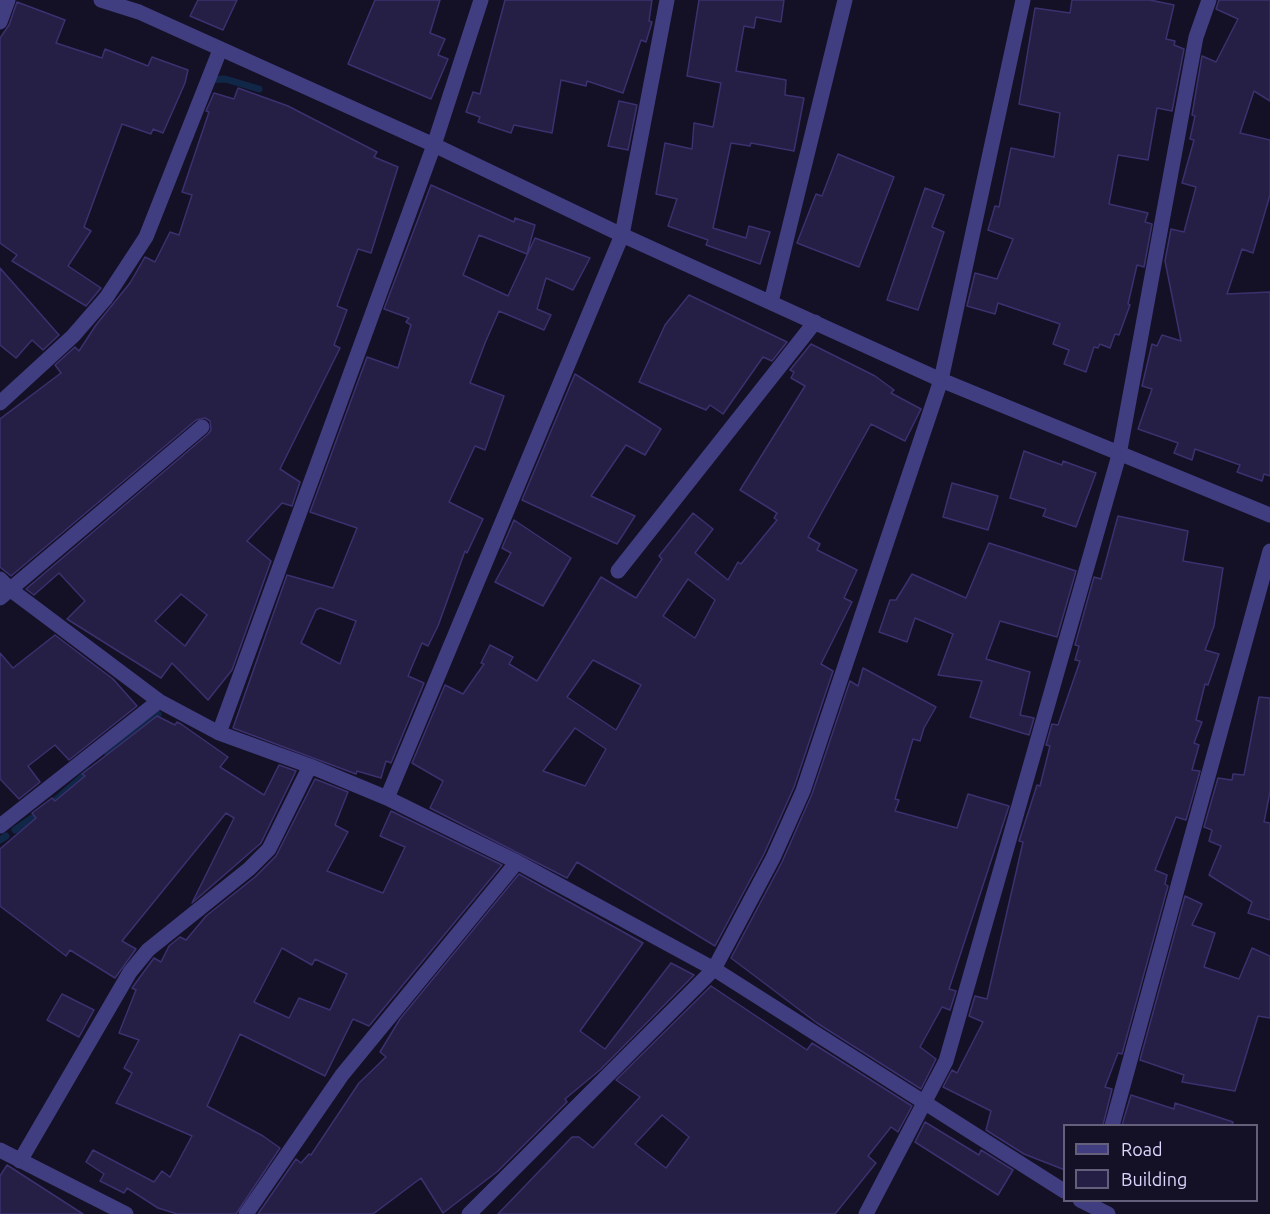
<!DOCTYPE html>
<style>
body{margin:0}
#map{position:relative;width:1270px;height:1214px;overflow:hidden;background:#141025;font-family:Ubuntu,sans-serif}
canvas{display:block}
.legend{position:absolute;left:1063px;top:1124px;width:195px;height:78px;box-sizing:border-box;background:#141025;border:2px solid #64607b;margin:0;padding:8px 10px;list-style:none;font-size:18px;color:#dbd7fd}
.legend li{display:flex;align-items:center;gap:12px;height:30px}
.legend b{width:30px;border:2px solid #64607b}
</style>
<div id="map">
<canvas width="1270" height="1214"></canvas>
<ul class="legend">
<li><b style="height:8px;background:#403e81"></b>Road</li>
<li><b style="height:16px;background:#251e45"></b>Building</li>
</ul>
</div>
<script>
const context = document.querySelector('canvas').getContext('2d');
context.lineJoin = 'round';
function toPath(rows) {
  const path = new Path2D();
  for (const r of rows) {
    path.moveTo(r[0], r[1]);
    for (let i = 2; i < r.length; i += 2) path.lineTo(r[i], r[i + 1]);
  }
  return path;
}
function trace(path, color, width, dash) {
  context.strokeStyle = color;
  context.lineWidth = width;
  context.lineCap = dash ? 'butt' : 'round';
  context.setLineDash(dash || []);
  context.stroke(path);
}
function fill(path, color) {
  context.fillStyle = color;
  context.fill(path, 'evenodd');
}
trace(toPath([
 [209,80,225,79,259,89],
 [108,754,158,714],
 [50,805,89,771],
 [15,830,41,812],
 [0,840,6,836]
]), '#112748', 7);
const building = toPath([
 [198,0,237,0,223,30,190,16,198,0],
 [375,0,440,0,430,33,445,39,438,55,448,59,431,99,348,64,375,0],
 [505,0,652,0,649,21,652,22,646,42,641,40,623,93,587,81,586,86,561,80,552,133,514,125,511,133,478,122,480,117,466,112,473,92,480,94,505,0],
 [699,0,784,0,781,22,756,17,754,28,744,26,736,71,786,80,785,95,804,98,794,151,751,143,750,146,731,143,713,228,746,238,749,226,770,232,760,264,706,245,708,240,668,226,677,199,656,194,665,143,692,149,694,123,713,127,721,83,687,76,699,0],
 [1072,0,1150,0,1174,5,1166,39,1175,41,1174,45,1184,49,1172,111,1157,108,1148,160,1118,155,1109,204,1148,213,1145,222,1152,224,1144,267,1137,265,1128,304,1130,305,1119,335,1115,334,1110,348,1100,344,1098,348,1094,347,1086,372,1064,364,1069,350,1053,344,1060,324,998,303,995,314,967,306,975,273,997,279,1013,239,988,230,995,206,999,207,1011,148,1054,157,1060,113,1019,104,1035,8,1070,13,1072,0],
 [1219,0,1270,0,1270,101,1254,91,1240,133,1270,140,1270,195,1253,253,1242,249,1227,294,1270,292,1270,476,1264,474,1262,481,1237,472,1240,465,1195,449,1192,460,1174,453,1178,443,1138,429,1152,389,1142,386,1152,344,1157,346,1162,335,1181,341,1165,261,1171,229,1184,232,1196,187,1182,183,1194,140,1190,139,1195,116,1192,115,1202,56,1216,62,1238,19,1216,9,1219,0],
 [17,2,65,20,56,43,102,58,105,49,148,66,152,57,188,70,185,83,163,133,153,129,151,134,122,124,84,227,91,231,68,266,101,288,86,306,12,261,17,255,0,243,0,38,9,25,17,2],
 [238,88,288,106,377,152,374,157,398,167,371,253,358,249,337,306,347,310,334,345,340,348,280,469,300,482,292,506,282,503,247,541,271,561,232,670,208,700,172,663,161,678,67,619,85,601,59,573,34,595,26,589,208,434,211,430,210,421,205,418,196,420,11,576,0,567,0,419,61,373,55,365,75,347,79,351,96,325,130,283,145,257,155,262,170,232,179,235,192,195,182,192,209,112,206,111,214,93,234,99,238,88],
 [181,594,207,615,185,646,155,621,181,594],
 [619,101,637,105,628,150,608,146,619,101],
 [838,154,894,177,859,267,797,243,816,194,822,196,838,154],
 [431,185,514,222,515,218,535,225,527,254,479,235,463,275,508,296,535,238,590,258,573,290,546,278,537,309,551,315,544,330,499,311,485,343,470,383,504,396,485,450,475,446,449,502,483,519,467,553,465,551,438,626,428,646,422,643,408,676,424,683,391,763,386,761,381,778,357,771,356,774,233,728,287,575,333,588,357,528,310,512,367,357,398,368,411,325,406,322,409,318,384,309,431,185],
 [320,608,356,621,340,664,301,643,316,610,320,608],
 [925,188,944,195,932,227,944,232,918,310,887,300,925,188],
 [0,268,59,335,43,350,32,340,16,358,0,345,0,268],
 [689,295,787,342,772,361,763,357,723,414,710,405,706,410,639,382,665,325,689,295],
 [811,344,875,376,894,390,891,393,921,409,905,441,871,424,808,537,820,544,817,550,857,570,844,598,852,602,821,664,833,671,794,787,764,854,715,946,577,862,567,878,430,808,443,781,412,763,445,685,463,694,484,664,481,663,490,645,513,657,509,664,537,681,601,577,636,598,662,559,659,556,693,513,713,529,695,553,728,580,738,562,741,564,777,520,774,518,777,513,740,490,805,386,791,378,794,372,790,370,811,344],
 [688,579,715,600,695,638,663,616,688,579],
 [593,660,641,685,616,730,567,697,593,660],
 [575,728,606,749,585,786,543,771,575,728],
 [575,374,661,429,645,455,626,445,591,496,635,516,617,544,522,500,575,374],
 [1024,451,1062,465,1063,461,1096,473,1076,527,1043,516,1046,509,1010,498,1024,451],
 [952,483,998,496,988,530,943,517,952,483],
 [1118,516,1188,531,1183,561,1223,568,1214,626,1205,650,1219,654,1208,685,1205,684,1196,720,1202,722,1194,743,1199,745,1192,770,1200,771,1186,820,1176,817,1155,870,1167,875,1165,884,1168,886,1122,1054,1118,1053,1105,1087,1112,1089,1103,1125,1065,1125,1065,1170,1024,1154,986,1130,991,1111,943,1087,952,1070,957,1073,983,1022,969,1016,975,996,987,999,1023,842,1019,841,1037,785,1040,786,1050,746,1046,745,1052,724,1058,725,1080,661,1075,660,1079,646,1075,645,1094,577,1101,579,1118,516],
 [514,520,571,558,543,606,495,582,511,553,502,548,514,520],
 [989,543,1076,571,1057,637,1000,621,986,659,1030,672,1020,715,1034,718,1029,735,970,717,982,681,938,675,953,634,915,618,907,642,879,632,890,600,896,600,912,574,966,598,989,543],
 [55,635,113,679,137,706,69,760,55,745,28,766,40,782,19,799,0,779,0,653,13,668,55,635],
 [863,668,936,707,924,728,920,741,913,739,895,799,899,800,895,811,957,828,968,794,1009,806,949,989,956,991,950,1010,942,1007,920,1047,936,1059,921,1089,817,1023,731,958,782,862,812,794,850,681,858,686,863,668],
 [1259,697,1270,698,1270,792,1264,822,1270,823,1270,920,1248,913,1252,902,1209,875,1221,846,1209,841,1212,830,1204,827,1218,778,1232,780,1233,774,1244,775,1259,697],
 [157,716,175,725,177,722,181,724,228,757,220,767,264,795,279,765,296,771,261,843,192,903,234,818,226,813,122,941,136,949,115,978,70,950,66,956,0,906,0,849,36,818,32,813,52,798,55,801,85,776,82,774,157,716],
 [315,779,348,792,335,825,348,832,327,871,383,893,405,847,380,836,391,811,502,865,369,1026,353,1019,325,1076,240,1034,207,1106,263,1136,280,1148,236,1214,177,1214,158,1208,127,1188,124,1193,100,1181,104,1174,86,1162,93,1150,154,1182,162,1171,170,1177,192,1136,116,1103,132,1073,124,1068,139,1040,119,1033,136,990,132,988,154,958,161,962,169,946,180,937,186,940,206,916,255,877,276,856,315,779],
 [282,948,312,965,315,959,347,974,330,1010,299,998,289,1018,254,1002,282,948],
 [519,874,643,943,580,1031,605,1049,671,963,694,975,601,1069,565,1099,567,1102,498,1171,443,1213,421,1178,373,1214,258,1214,296,1159,301,1163,309,1154,311,1155,359,1083,386,1057,380,1052,400,1019,519,874],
 [1185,896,1202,904,1192,925,1215,933,1204,967,1239,979,1252,948,1270,956,1270,1018,1258,1016,1235,1091,1182,1082,1184,1075,1140,1060,1185,896],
 [711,986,807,1050,812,1043,912,1106,898,1132,891,1127,868,1156,876,1163,835,1214,498,1214,572,1137,579,1137,593,1148,640,1097,616,1080,711,986],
 [662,1115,689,1137,666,1168,635,1144,662,1115],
 [62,994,94,1010,79,1037,47,1020,62,994],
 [1131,1095,1174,1109,1175,1103,1233,1122,1232,1125,1122,1125,1131,1095],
 [925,1122,979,1155,981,1150,1013,1170,998,1195,915,1142,925,1122],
 [7,1165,83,1214,0,1214,0,1176,7,1165]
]);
fill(building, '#251e45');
trace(building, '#3c316f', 1.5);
trace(toPath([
 [101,0,139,12,434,145,622,235,941,380,1270,515],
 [0,22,8,0],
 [771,302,845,0],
 [0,403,73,336,106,298,146,237,220,50],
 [618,571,815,322],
 [0,579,11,590,159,701,219,733,310,766,387,798,517,862,714,969,1064,1191],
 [0,598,202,427],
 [219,733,434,145,481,0],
 [387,798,622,235,667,0],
 [0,826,159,701],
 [1112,1126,1270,551],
 [0,1150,126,1214],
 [20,1161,130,972,148,950,249,869,269,849,310,766],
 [1080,1200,1108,1214],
 [246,1214,342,1075,517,862],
 [469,1214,714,969,773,858,803,791,941,380,1023,0],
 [866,1214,946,1061,1119,455,1196,37,1209,0]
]), '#403e81', 15);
</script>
